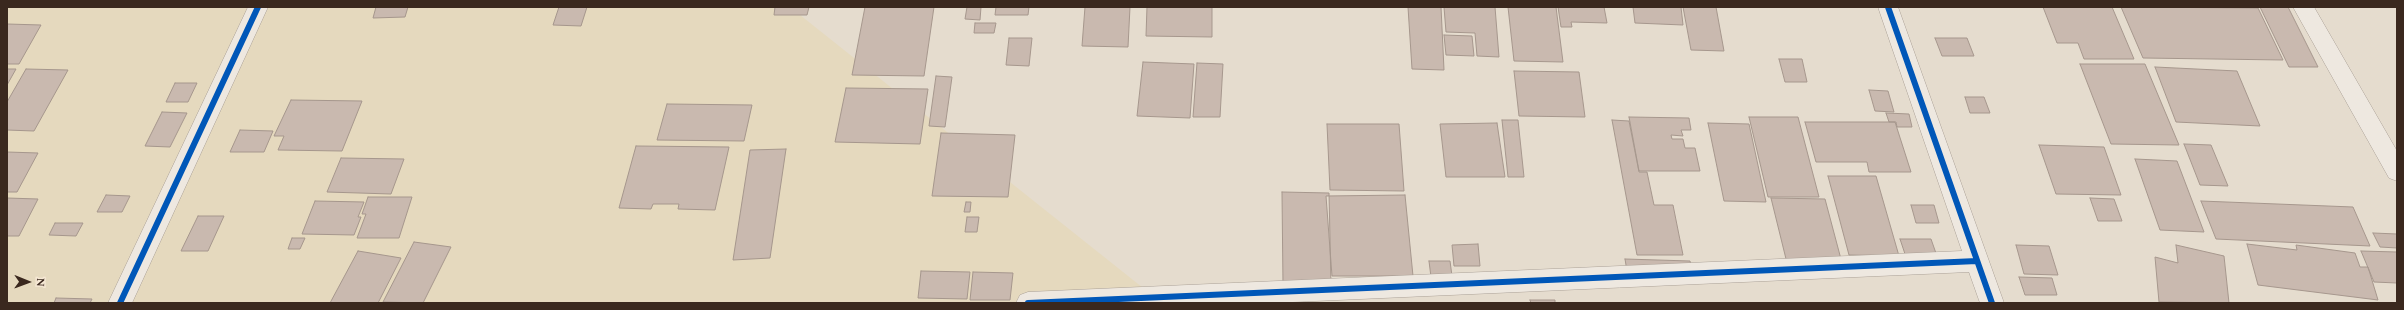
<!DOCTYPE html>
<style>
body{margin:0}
#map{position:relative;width:2404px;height:310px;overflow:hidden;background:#e5dcce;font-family:Spectral,serif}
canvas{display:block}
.frame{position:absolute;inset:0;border:8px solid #3a281e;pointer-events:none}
.north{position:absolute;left:8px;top:262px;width:40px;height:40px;-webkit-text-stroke:3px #f6e8d4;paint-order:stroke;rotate:91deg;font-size:11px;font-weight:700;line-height:16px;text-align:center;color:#3a281e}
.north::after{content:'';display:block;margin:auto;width:14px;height:18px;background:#3a281e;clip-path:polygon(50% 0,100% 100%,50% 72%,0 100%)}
</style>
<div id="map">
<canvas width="2404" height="310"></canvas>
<div class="frame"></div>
<div class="north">N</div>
</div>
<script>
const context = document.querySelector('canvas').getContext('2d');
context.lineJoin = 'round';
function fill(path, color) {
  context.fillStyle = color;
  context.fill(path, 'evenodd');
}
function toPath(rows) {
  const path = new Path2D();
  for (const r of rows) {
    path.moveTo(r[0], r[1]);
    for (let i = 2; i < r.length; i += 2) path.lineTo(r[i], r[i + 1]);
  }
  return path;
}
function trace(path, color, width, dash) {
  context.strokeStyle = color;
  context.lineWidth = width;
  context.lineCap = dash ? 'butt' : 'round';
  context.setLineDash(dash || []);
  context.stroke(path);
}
fill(toPath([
 [7,7,790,7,1162,303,7,303]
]), '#e5d9be');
const building = toPath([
 [376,7,408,7,405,17,373,18,376,7],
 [559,7,587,7,581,26,553,25,559,7],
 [775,7,809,7,807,15,774,15,775,7],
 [865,7,934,7,924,76,852,75,865,7],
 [967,7,981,7,980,20,965,19,967,7],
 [996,7,1029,7,1028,15,995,15,996,7],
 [1085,7,1130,7,1128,47,1082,46,1085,7],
 [1147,7,1212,7,1212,37,1146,36,1147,7],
 [1408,7,1441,7,1444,70,1412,69,1408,7],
 [1444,7,1495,7,1499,57,1477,56,1475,33,1446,32,1444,7],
 [1508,7,1556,7,1563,62,1514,61,1508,7],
 [1558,7,1604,7,1607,23,1571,22,1572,27,1561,27,1558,7],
 [1633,7,1681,7,1683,25,1635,23,1633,7],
 [1683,7,1716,7,1724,51,1691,50,1683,7],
 [2043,7,2112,7,2134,59,2084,59,2078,43,2057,43,2043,7],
 [2121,7,2258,8,2283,60,2143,58,2121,7],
 [2260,7,2288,7,2318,67,2289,67,2260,7],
 [975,23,996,23,994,33,974,33,975,23],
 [7,24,41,25,19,64,7,64,7,24],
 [1444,35,1472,36,1474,56,1446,55,1444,35],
 [1009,38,1032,38,1029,66,1006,65,1009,38],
 [1935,38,1967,38,1974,56,1942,56,1935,38],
 [1779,59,1802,59,1807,82,1785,82,1779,59],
 [1143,62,1194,64,1190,118,1137,116,1143,62],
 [1197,63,1223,64,1220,117,1193,117,1197,63],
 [2080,64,2145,64,2179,145,2111,144,2080,64],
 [2155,67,2237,71,2260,126,2176,122,2155,67],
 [7,69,16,69,7,85,7,69],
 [26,69,68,70,34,131,7,130,7,102,26,69],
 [1514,71,1579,72,1585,117,1519,116,1514,71],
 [936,76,952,77,945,127,929,126,936,76],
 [175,83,197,83,188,102,166,102,175,83],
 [846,88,928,89,920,144,835,142,846,88],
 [1869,90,1888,91,1894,112,1875,111,1869,90],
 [1965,97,1984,97,1990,113,1970,113,1965,97],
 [291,100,362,101,342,151,278,150,284,136,274,136,291,100],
 [667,104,752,105,744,141,657,140,667,104],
 [162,112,187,113,170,147,145,146,162,112],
 [1886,113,1909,114,1912,127,1897,127,1896,122,1889,122,1886,113],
 [1629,117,1689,118,1691,130,1681,130,1683,136,1671,135,1672,139,1683,139,1685,148,1695,148,1700,171,1639,171,1629,117],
 [1749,117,1798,117,1819,197,1768,197,1749,117],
 [1502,120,1518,120,1524,177,1508,177,1502,120],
 [1612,120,1629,121,1639,172,1647,172,1654,205,1673,205,1683,255,1637,255,1612,120],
 [1805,122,1895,122,1911,172,1869,172,1867,162,1816,162,1805,122],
 [1497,123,1505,177,1446,177,1440,124,1497,123],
 [1708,123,1749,124,1766,202,1724,201,1708,123],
 [1327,124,1399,124,1404,191,1330,190,1327,124],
 [240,130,273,131,264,152,230,152,240,130],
 [941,133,1015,135,1008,197,932,196,941,133],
 [2184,144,2211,145,2228,186,2200,185,2184,144],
 [2039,145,2104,147,2121,195,2056,194,2039,145],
 [636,146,729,147,715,210,678,209,679,204,653,204,651,209,619,208,636,146],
 [786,149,770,258,733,260,750,150,786,149],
 [7,152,38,153,17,192,7,192,7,152],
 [341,158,404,159,391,194,327,192,341,158],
 [2135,159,2177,161,2204,232,2160,230,2135,159],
 [1828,176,1876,176,1899,256,1849,255,1828,176],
 [1282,192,1329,193,1331,286,1283,285,1282,192],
 [106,195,130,196,122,212,97,212,106,195],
 [1405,195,1413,276,1332,276,1326,196,1405,195],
 [368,197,412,197,399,238,357,238,366,214,362,214,368,197],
 [7,198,38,199,19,236,7,236,7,198],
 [1771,198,1825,199,1842,263,1787,263,1771,198],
 [2090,198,2114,199,2122,221,2098,221,2090,198],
 [315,201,364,202,358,217,361,217,354,235,302,234,315,201],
 [2201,201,2353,207,2370,246,2216,239,2201,201],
 [966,202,971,202,970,212,964,212,966,202],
 [1911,205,1934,205,1939,223,1916,223,1911,205],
 [198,216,224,216,208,251,181,251,198,216],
 [967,217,979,217,977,232,965,232,967,217],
 [55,223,83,223,76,236,49,235,55,223],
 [2373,233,2397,234,2397,248,2380,247,2373,233],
 [292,238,305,238,300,249,288,249,292,238],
 [1900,239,1931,239,1938,259,1907,260,1900,239],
 [414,242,451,247,423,303,383,302,414,242],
 [1478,244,1480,266,1454,266,1452,245,1478,244],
 [2247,244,2297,250,2296,245,2355,253,2360,267,2368,267,2378,300,2258,285,2247,244],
 [2016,245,2049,246,2058,275,2024,274,2016,245],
 [2176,245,2224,256,2229,303,2159,302,2155,257,2178,263,2176,245],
 [358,251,401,258,378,303,330,303,358,251],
 [2361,251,2397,252,2397,283,2374,282,2361,251],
 [1625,259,1690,261,1693,273,1627,271,1625,259],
 [1429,261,1450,261,1452,276,1431,277,1429,261],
 [921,271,970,272,967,299,918,298,921,271],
 [973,272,1013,273,1010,300,970,300,973,272],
 [2019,277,2052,278,2057,295,2025,295,2019,277],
 [56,298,92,299,90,303,54,303,56,298],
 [1530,300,1555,300,1555,303,1531,303,1530,300]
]);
fill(building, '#c9b9af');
trace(building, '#a6978d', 1);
const minor = toPath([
 [248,7,268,7,132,303,108,303,248,7],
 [1878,7,1898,7,2004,303,1980,303,1969,272,1270,303,1016,303,1020,295,1028,292,1962,251,1878,7],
 [2293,7,2314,7,2397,151,2397,181,2389,178,2293,7]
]);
trace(minor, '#aba197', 1);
fill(minor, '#eee8e0');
trace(toPath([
 [1888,7,1992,303],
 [120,303,258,7],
 [1028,303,1977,261]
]), '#0057b8', 6);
</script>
